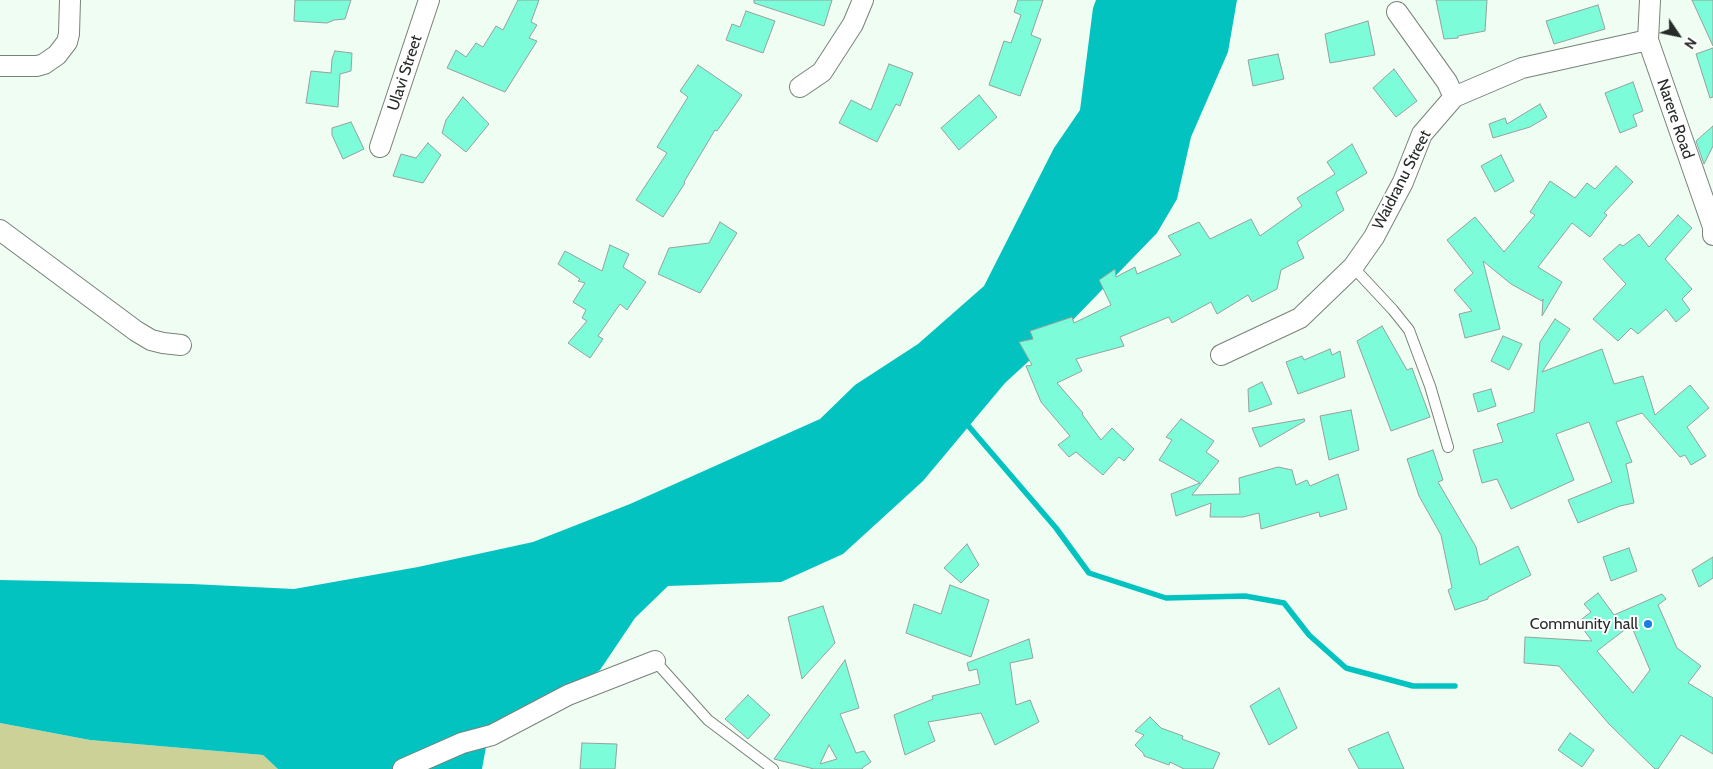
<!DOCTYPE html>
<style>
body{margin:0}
#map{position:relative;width:1713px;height:769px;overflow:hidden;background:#f0fdf3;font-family:Cabin,sans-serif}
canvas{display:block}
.north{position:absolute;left:1653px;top:10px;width:50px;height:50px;-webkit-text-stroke:4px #fff;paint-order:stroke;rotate:124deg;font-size:14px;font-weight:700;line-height:20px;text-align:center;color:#272b28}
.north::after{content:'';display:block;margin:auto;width:18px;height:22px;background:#272b28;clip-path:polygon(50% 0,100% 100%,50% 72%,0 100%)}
</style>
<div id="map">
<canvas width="1713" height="769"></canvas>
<div class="north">N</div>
</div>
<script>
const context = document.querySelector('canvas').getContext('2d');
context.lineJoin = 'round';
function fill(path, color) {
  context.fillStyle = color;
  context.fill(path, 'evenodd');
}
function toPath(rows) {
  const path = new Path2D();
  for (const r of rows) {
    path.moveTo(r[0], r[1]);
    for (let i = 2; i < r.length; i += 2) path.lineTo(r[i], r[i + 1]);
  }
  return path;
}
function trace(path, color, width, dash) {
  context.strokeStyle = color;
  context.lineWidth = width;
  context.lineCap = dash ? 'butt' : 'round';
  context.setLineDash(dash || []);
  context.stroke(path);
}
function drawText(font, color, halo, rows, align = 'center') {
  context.font = font + ' Cabin,sans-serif';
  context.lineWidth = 4;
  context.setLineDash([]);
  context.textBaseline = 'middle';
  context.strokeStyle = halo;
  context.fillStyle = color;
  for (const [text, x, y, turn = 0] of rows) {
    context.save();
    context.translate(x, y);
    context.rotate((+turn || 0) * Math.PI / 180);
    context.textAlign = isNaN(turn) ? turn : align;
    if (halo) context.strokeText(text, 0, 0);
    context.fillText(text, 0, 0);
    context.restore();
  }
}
fill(toPath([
 [0,723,90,740,263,755,278,769,0,769]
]), '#ccd197');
fill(toPath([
 [1096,0,1237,0,1228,52,1191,137,1177,199,1157,233,1067,326,1005,383,923,481,843,554,781,582,668,586,635,618,600,670,546,704,488,736,482,769,278,769,263,755,90,740,0,723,0,580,192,584,294,589,418,567,533,542,630,504,820,419,855,385,918,344,984,286,1054,148,1080,110,1093,8]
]), '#03c3c1');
trace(toPath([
 [965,422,1056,528,1089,573,1166,598,1245,596,1284,603,1309,635,1346,668,1413,686,1455,686]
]), '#03c3c1', 5.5);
const building = toPath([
 [295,0,351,0,345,19,334,20,327,23,294,21,295,0],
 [518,0,539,0,531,22,537,25,529,38,537,41,505,92,447,68,456,50,466,57,476,43,483,47,496,26,503,30,518,0],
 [754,0,832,0,824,26,754,3,754,0],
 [1018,0,1043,0,1031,35,1041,39,1020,96,989,85,1004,41,1011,43,1021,15,1014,12,1018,0],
 [1436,0,1487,0,1485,31,1458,36,1458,38,1444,39,1436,0],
 [1692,0,1713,0,1713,46,1692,0],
 [1598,5,1605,29,1554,44,1546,21,1598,5],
 [746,11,775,21,763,53,726,40,732,24,740,27,746,11],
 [1368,21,1375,55,1330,63,1325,34,1368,21],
 [1713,48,1713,97,1710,98,1696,54,1713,48],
 [335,51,352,53,351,71,340,74,338,107,306,103,311,71,331,73,332,59,335,51],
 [1278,54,1284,79,1253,86,1248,60,1278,54],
 [889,64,913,73,900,106,896,104,877,142,839,123,851,100,871,110,889,64],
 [698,65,742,95,717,131,715,130,684,182,685,183,663,217,636,200,667,153,657,147,688,97,680,91,698,65],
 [1394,69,1417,101,1396,117,1373,88,1394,69],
 [1633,82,1643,111,1633,115,1637,126,1620,133,1605,93,1633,82],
 [979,95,997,117,959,150,941,128,979,95],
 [463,97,489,124,466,152,442,133,446,120,463,97],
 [1540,104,1547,117,1530,127,1493,138,1489,124,1505,118,1507,124,1540,104],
 [351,122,364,149,343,159,332,135,332,128,351,122],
 [1713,126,1713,146,1704,164,1696,141,1713,126],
 [428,143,441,155,423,183,393,176,401,154,416,158,428,143],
 [1352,144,1367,173,1336,192,1344,210,1297,242,1304,258,1281,270,1277,289,1252,302,1248,295,1217,314,1211,302,1172,323,1169,317,1120,337,1124,346,1076,359,1082,371,1057,383,1083,413,1082,414,1101,440,1112,428,1134,449,1124,461,1119,457,1103,475,1076,452,1069,457,1058,445,1070,436,1041,402,1026,366,1032,365,1019,342,1033,339,1030,331,1072,317,1074,323,1111,305,1099,280,1115,269,1116,277,1135,267,1137,274,1181,255,1168,236,1199,222,1210,239,1251,219,1260,236,1302,206,1297,198,1335,174,1327,162,1352,144],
 [1501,155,1514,181,1495,192,1481,166,1501,155],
 [1616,166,1633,182,1604,213,1607,215,1590,237,1572,223,1538,267,1562,282,1542,316,1543,299,1542,301,1511,284,1483,261,1500,329,1465,338,1459,314,1472,311,1454,290,1473,273,1447,240,1475,217,1504,252,1535,215,1530,212,1550,181,1575,198,1587,183,1595,189,1616,166],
 [1678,215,1692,228,1665,259,1692,289,1682,299,1690,310,1676,322,1666,309,1638,334,1631,328,1618,341,1593,319,1626,284,1603,259,1620,244,1623,246,1639,234,1649,247,1678,215],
 [720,222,737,233,700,293,658,274,669,248,709,243,720,222],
 [610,245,629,254,623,267,646,282,627,310,620,304,598,336,603,339,590,358,568,343,587,321,582,318,586,310,573,302,585,283,578,281,580,279,558,264,565,251,602,271,610,245],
 [1555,319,1570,329,1542,372,1602,349,1614,384,1643,376,1655,415,1690,385,1709,408,1687,427,1706,456,1691,465,1685,455,1680,457,1642,413,1616,422,1632,462,1626,464,1634,503,1620,506,1578,523,1568,500,1612,482,1589,422,1556,434,1574,480,1511,509,1497,479,1482,483,1473,450,1503,442,1497,424,1534,412,1540,342,1555,319],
 [1382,326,1407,370,1412,368,1430,417,1391,431,1357,341,1382,326],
 [1503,336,1522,344,1509,370,1491,361,1503,336],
 [1330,349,1332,355,1340,351,1345,377,1298,394,1286,362,1302,356,1304,360,1330,349],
 [1262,382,1272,404,1249,412,1248,389,1262,382],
 [1491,389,1496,406,1478,412,1473,394,1491,389],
 [1351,410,1359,450,1329,460,1320,416,1351,410],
 [1181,419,1214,441,1206,452,1219,461,1192,495,1240,494,1239,478,1278,467,1292,470,1296,485,1307,480,1310,486,1338,474,1347,509,1320,517,1319,512,1261,529,1259,513,1243,517,1210,517,1211,503,1176,516,1171,494,1200,483,1159,460,1172,440,1166,437,1181,419],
 [1304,419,1305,421,1260,447,1252,428,1304,419],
 [1433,450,1443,480,1438,482,1476,547,1480,565,1518,546,1531,575,1488,597,1488,599,1455,610,1448,590,1452,588,1441,535,1419,496,1407,459,1433,450],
 [967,544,979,565,961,583,944,568,967,544],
 [1629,548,1637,571,1611,581,1603,557,1629,548],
 [1713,557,1713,578,1699,587,1692,570,1713,557],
 [950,585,989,600,971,657,906,633,914,604,941,614,950,585],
 [1598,593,1614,615,1662,594,1666,599,1658,605,1677,648,1701,666,1688,683,1713,698,1713,754,1681,735,1658,769,1655,769,1609,724,1559,666,1524,663,1525,637,1592,641,1578,622,1591,612,1584,604,1598,593],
 [1631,625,1650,670,1633,693,1597,651,1631,625],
 [823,606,835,643,802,679,788,617,823,606],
 [1029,639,1033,658,1010,663,1016,705,1030,700,1039,722,995,745,981,713,928,722,935,741,905,755,894,715,933,699,932,696,980,684,977,669,969,671,967,663,1029,639],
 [845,660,859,708,840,714,856,753,864,751,871,762,862,768,863,769,814,769,774,759,845,660],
 [829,745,837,759,820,764,829,745],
 [1279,688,1297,728,1269,745,1250,706,1279,688],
 [748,695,770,715,748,739,725,719,748,695],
 [1150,717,1161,728,1183,736,1182,739,1220,753,1213,769,1184,769,1170,762,1169,765,1144,756,1144,754,1135,745,1144,735,1135,731,1150,717],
 [1388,732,1404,769,1359,769,1348,749,1388,732],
 [1570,733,1594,750,1582,767,1558,750,1570,733],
 [582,743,617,744,615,769,580,769,582,743]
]);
fill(building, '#7cfcd9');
trace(building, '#93a29c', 1);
const lane = toPath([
 [1353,267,1393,310,1409,330,1430,386,1448,447],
 [655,661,708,720,773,769]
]);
const street = toPath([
 [1650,0,1648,40,1713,227,1713,235],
 [0,66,37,66,44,64,57,55,67,42,69,34,70,0],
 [800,87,822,72,853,24,863,0],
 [1454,97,1522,68,1648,40],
 [380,147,429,0],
 [0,230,136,331,151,340,163,343,181,345],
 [1221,355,1300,318,1353,267,1374,237,1403,182,1422,134,1454,97,1447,82,1397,12],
 [403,769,462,743,492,735,568,695,655,661]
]);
trace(lane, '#77837a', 12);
trace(street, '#77837a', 22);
trace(lane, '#fff', 10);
trace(street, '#fff', 20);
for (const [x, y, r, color] of [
 [1648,624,5,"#197de5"]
]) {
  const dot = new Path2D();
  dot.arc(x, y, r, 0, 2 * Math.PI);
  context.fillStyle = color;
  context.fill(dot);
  trace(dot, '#fff', 2);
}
drawText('16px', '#272b28', '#fff', [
 ["Ulavi Street",405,73,-72],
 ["Narere Road",1675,119,71],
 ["Waidranu Street",1402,180,-63]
]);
drawText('16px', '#272b28', '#fff', [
 ["Community hall",1638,624]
], 'right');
</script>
